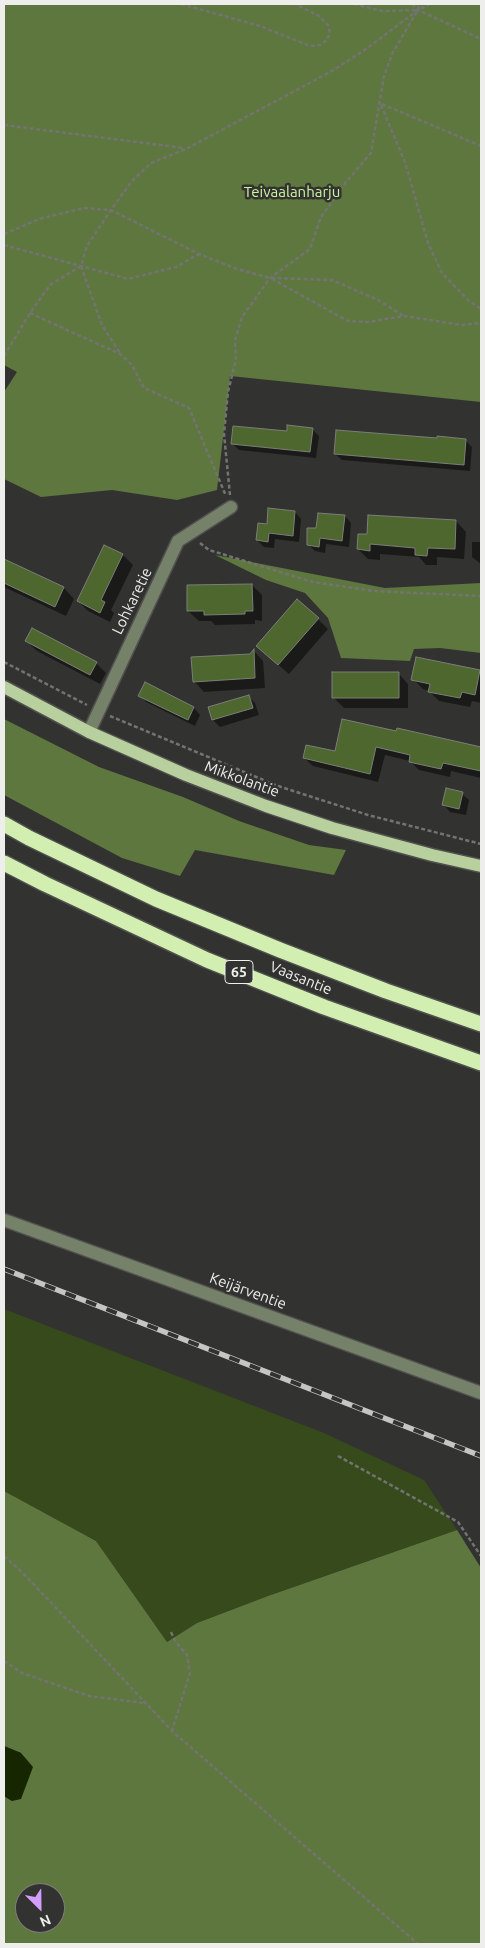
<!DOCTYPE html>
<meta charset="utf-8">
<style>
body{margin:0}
#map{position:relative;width:485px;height:1948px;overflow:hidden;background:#323330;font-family:Ubuntu,sans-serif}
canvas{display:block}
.frame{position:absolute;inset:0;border:5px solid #eeefed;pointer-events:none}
.north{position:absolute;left:15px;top:1883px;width:50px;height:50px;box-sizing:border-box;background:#323330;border:1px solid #7d7e7c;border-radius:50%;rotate:157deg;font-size:14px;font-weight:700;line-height:20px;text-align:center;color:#eeefed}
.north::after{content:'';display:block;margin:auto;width:18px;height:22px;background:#d29dfd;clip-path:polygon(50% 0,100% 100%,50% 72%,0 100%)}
</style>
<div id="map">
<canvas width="485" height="1948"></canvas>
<div class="frame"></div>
<div class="north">N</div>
</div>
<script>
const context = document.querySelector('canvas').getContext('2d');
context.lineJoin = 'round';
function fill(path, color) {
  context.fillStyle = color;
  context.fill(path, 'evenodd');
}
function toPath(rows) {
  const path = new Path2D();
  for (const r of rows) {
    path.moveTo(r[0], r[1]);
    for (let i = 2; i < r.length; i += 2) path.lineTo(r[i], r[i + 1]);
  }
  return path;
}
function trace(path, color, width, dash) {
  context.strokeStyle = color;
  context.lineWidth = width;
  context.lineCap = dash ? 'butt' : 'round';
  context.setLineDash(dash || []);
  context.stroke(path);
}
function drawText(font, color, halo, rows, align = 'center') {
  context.font = font + ' Ubuntu,sans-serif';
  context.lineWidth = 5;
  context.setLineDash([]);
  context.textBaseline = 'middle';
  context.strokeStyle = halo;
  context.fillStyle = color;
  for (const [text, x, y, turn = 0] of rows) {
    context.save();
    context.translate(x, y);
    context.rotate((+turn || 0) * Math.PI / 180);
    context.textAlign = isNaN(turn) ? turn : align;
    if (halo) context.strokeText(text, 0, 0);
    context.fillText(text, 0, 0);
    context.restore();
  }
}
fill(toPath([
 [4,1309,324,1433,424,1480,457,1530,268,1596,197,1623,167,1642,96,1541,4,1491]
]), '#364a1b');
fill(toPath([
 [4,4,481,4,481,402,230,376,217,490,177,500,112,490,41,497,4,479,4,392,17,372,4,365],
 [215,555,385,588,481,583,481,653,440,648,414,649,410,661,341,658,328,618,305,593,266,580],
 [4,719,99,767,183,797,239,821,309,845,346,850,334,875,195,850,180,876,122,858,4,795],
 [4,1491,96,1541,167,1642,197,1623,268,1596,457,1530,481,1568,481,1944,4,1944,4,1796,12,1801,21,1753,4,1746],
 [25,1893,55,1893,55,1923,25,1923]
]), '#5e773e');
fill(toPath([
 [4,1746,21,1753,33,1767,21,1799,12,1801,4,1796]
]), '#162600');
fill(toPath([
 [312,429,319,436,316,458,239,450,233,444],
 [438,439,465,440,472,447,470,471,342,460,335,454],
 [295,512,301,519,299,542,275,539,274,548,264,547,257,540,268,526],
 [345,516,351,523,349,547,326,544,325,553,315,551,308,544,317,530],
 [456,521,466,532,464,559,437,557,437,565,426,565,419,557,380,554,380,560,368,559,358,549,360,535],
 [472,542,481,542,481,564,472,557],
 [105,547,123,555,133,565,111,610,114,613,110,622,88,611,78,601],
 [4,560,64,588,74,599,66,616,4,587],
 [252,585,262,595,262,621,255,620,255,624,215,625,211,621,199,621,188,611],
 [318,619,328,629,289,674,268,656],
 [26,641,96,663,106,673,100,684,37,651],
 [254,651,263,661,265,688,204,692,194,681,250,655],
 [417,658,481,672,481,703,472,701,470,707,439,701,429,691,423,689,413,679],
 [398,673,408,684,408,708,344,708,334,698],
 [145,684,194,708,200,715,195,726,146,702,140,695],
 [248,696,255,703,259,715,220,727,213,720,210,708],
 [398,729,481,748,481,778,451,771,450,777,419,770,410,761,385,755,378,782,313,766,304,758,336,753,397,733],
 [462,794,469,800,466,815,450,812,444,805]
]), '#0007');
const building = toPath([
 [287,425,313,428,310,452,231,444,233,426,287,431,287,425],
 [336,430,437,438,437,436,466,439,464,465,334,454,336,430],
 [268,508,295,511,293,536,269,533,268,542,256,540,258,523,267,524,268,508],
 [318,513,345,515,342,541,320,538,319,547,307,545,307,528,316,528,318,513],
 [368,515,456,520,455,549,428,548,427,556,415,555,415,548,370,544,370,551,357,549,358,534,367,534,368,515],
 [104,545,123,554,101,600,105,602,100,613,77,601,104,545],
 [4,559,64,587,55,607,4,583,4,559],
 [252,584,253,611,245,611,245,614,204,615,204,611,187,611,187,585,252,584],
 [297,599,319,618,278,665,256,646,297,599],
 [32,628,97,662,90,675,25,641,32,628],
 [254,649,255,678,193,682,191,657,250,654,254,649],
 [416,657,480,670,475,695,462,692,460,698,428,692,430,684,411,680,416,657],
 [332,672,399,672,399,698,332,698,332,672],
 [145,682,194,707,188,720,138,696,145,682],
 [249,695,253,708,212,720,208,707,249,695],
 [342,719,396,731,397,728,481,747,481,771,443,763,441,769,409,762,410,755,376,747,370,774,303,758,306,745,335,751,342,719],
 [446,788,463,792,459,809,442,805,446,788]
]);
fill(building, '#4e672f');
trace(building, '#7c7e7a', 1);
const minor = toPath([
 [89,732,178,541,231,507],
 [4,1220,481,1393]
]);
const major = toPath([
 [4,687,89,732,186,775,266,806,332,828,432,855,481,866]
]);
const highway = toPath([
 [4,824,29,838,156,899,280,950,386,991,481,1024],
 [4,863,45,884,207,960,324,1007,481,1063]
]);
trace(minor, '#50514e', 15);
trace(major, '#50514e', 15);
trace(highway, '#50514e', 18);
trace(toPath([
 [181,4,260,26,310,46,320,45,327,40,330,33,328,25,319,16,295,4],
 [354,4,382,11,416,10],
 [412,4,418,10,481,39],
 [382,104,481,146],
 [381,105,405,162,428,243,442,273,469,301,481,309],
 [4,125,184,148],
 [4,234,39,219,84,208,111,210,199,254,237,269,270,278,332,280,378,300,404,316],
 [4,245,128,279,176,267,199,254],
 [81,266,102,325,120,353],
 [272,279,348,321,368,322,404,316,462,325,481,323],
 [30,313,120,354,132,365,144,388,189,408,226,496],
 [4,356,30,313,50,285,81,266,87,246,111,210,132,181,151,163,186,149,332,71,366,49,418,10,430,4],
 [230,495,224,434,228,392,236,359,235,341,242,317,270,278,310,249,321,217,346,182,371,153,384,76,393,52,418,10,419,4],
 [200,543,209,550,313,582,374,591,481,596],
 [4,662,87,705],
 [110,716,278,786,368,815,481,844],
 [338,1456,458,1522,481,1556],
 [4,1556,22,1572,172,1731,418,1944],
 [171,1632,175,1641,187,1655,190,1673,172,1731],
 [4,1661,22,1673,89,1696,144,1703]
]), '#737471', 2.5, [4, 2.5]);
trace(minor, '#768169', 12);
trace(major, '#b8d09d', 12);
trace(highway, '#d2efb1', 15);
const rail = toPath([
 [4,1269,481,1456]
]);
trace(rail, '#c5c6c4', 5.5);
trace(rail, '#323330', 4, [11]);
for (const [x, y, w] of [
 [239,972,28]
]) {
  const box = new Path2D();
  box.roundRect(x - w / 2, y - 11.5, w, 23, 4);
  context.fillStyle = '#323330';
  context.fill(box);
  trace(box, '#eeefed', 1);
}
drawText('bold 14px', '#eeefed', null, [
 ["65",239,972]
]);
drawText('15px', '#cdf49f', '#323330', [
 ["Teivaalanharju",292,192]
]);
drawText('15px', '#eeefed', '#323330', [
 ["Lohkaretie",132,601,-64],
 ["Mikkolantie",242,779,20],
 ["Vaasantie",301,978,22],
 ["Keijärventie",248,1291,20]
]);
</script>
